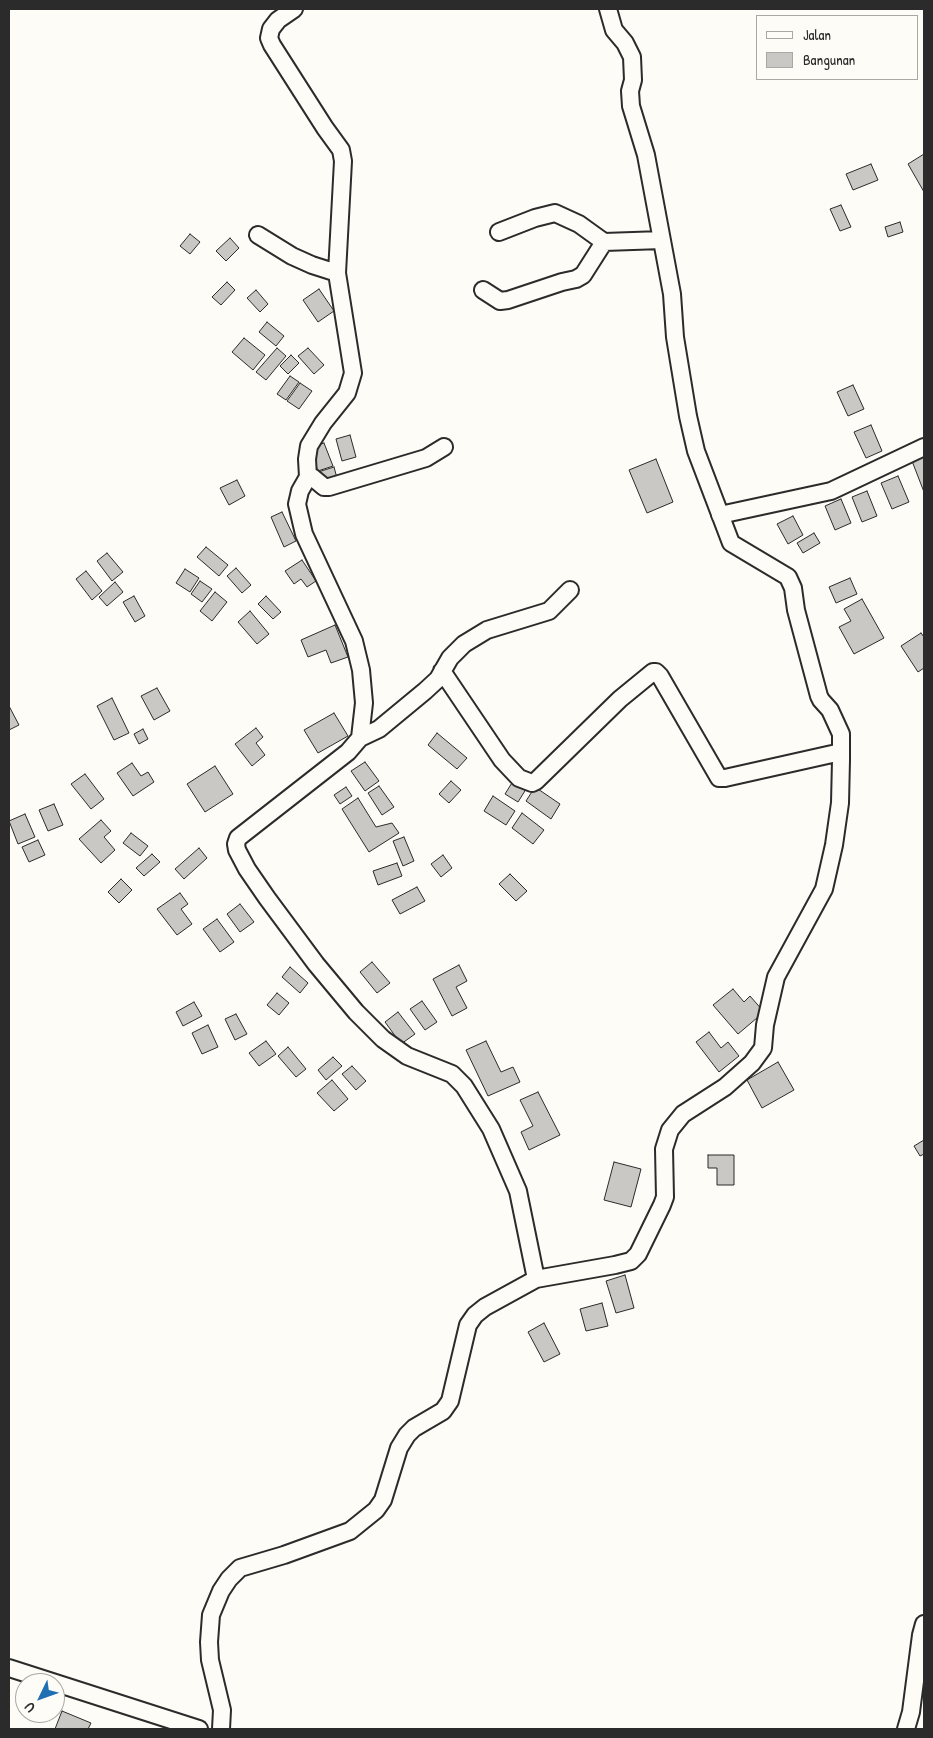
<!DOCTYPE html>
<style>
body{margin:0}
#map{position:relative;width:933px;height:1738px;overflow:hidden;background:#fdfcf7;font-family:"Patrick Hand",sans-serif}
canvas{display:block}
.frame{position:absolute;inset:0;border:10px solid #2b2b2b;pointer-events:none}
.legend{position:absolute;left:756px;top:15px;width:162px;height:65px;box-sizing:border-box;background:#fdfcf7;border:1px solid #a9a8a5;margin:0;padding:6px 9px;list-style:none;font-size:15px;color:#2b2b2b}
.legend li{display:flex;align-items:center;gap:10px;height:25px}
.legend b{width:25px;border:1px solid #a9a8a5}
.north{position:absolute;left:15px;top:1673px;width:50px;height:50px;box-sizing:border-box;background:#fdfcf7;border:1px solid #a9a8a5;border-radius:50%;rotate:228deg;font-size:14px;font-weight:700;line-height:20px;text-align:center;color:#2b2b2b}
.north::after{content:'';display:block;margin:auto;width:18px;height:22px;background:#1f6fb2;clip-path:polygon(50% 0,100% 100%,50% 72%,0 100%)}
</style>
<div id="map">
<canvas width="933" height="1738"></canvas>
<div class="frame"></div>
<ul class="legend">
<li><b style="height:6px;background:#fdfcf7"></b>Jalan</li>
<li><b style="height:14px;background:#c9c8c4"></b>Bangunan</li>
</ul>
<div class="north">U</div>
</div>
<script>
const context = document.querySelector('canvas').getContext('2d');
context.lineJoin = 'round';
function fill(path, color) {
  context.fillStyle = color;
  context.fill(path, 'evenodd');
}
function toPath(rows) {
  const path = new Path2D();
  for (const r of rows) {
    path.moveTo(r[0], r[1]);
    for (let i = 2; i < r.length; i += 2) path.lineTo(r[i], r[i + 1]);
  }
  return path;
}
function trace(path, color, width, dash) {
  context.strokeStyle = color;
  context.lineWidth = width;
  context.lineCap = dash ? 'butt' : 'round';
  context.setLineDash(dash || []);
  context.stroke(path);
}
const building = toPath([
 [924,154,924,192,908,164,924,154],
 [871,164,878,180,853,190,846,174,871,164],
 [841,205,851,227,840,231,830,209,841,205],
 [900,222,903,232,888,237,885,227,900,222],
 [190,234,200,242,190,254,180,246,190,234],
 [230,238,239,248,226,261,216,251,230,238],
 [227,282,235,290,221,305,212,297,227,282],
 [319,289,334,311,318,322,303,300,319,289],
 [256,290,268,304,260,312,247,298,256,290],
 [267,322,284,336,276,346,259,332,267,322],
 [244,338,265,355,253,370,232,352,244,338],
 [277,348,286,356,266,380,256,372,277,348],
 [308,348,324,365,314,374,298,356,308,348],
 [291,355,299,363,288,374,280,366,291,355],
 [290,376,299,382,286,400,277,394,290,376],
 [300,383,312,391,299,409,287,401,300,383],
 [853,385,864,409,848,416,837,392,853,385],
 [871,425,882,451,866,458,854,432,871,425],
 [350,435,356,457,342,461,336,439,350,435],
 [324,443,333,466,318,471,309,448,324,443],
 [924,456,924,492,912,461,924,456],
 [656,459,673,502,647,513,629,470,656,459],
 [334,467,337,478,321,483,318,472,334,467],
 [898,476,909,502,892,509,881,483,898,476],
 [237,480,245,496,229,505,220,488,237,480],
 [867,491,877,516,862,522,852,497,867,491],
 [841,499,851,523,835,530,825,506,841,499],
 [282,512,296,541,284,547,271,517,282,512],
 [793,516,803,535,788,544,777,524,793,516],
 [814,533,820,543,803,553,797,543,814,533],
 [206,547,228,565,219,576,197,557,206,547],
 [107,553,123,572,112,581,97,561,107,553],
 [302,560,316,581,307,587,301,579,294,584,285,571,302,560],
 [236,568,251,585,242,593,227,576,236,568],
 [185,569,199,578,190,592,176,583,185,569],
 [86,571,102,591,92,600,76,579,86,571],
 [850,578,857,594,836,603,829,587,850,578],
 [200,581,212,589,202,602,191,594,200,581],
 [115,582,123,592,107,606,99,597,115,582],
 [215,592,227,602,212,621,200,611,215,592],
 [134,596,145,616,135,622,123,602,134,596],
 [266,596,281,612,273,619,258,604,266,596],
 [862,599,884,638,854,654,839,627,851,621,844,609,862,599],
 [250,611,269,634,257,644,238,622,250,611],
 [335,625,348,657,331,663,326,650,308,657,301,640,335,625],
 [921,633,924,637,924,668,918,672,901,646,921,633],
 [157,688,170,711,154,720,141,696,157,688],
 [112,698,129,733,114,740,97,706,112,698],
 [9,706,19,725,9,730,9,706],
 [334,713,348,736,318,753,304,730,334,713],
 [256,728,263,737,256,743,265,755,252,766,235,744,256,728],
 [143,729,148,739,139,744,134,734,143,729],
 [437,733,467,758,457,769,428,745,437,733],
 [365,762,379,781,365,791,351,771,365,762],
 [132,763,141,776,148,772,154,782,133,796,117,773,132,763],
 [215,766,233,794,205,812,187,784,215,766],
 [85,774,104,799,91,809,71,784,85,774],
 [515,778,528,786,518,802,505,794,515,778],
 [451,781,461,790,449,803,439,794,451,781],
 [379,786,394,807,382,815,368,793,379,786],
 [346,787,352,796,340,804,334,795,346,787],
 [535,787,560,804,551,819,526,801,535,787],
 [493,796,515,811,506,825,484,811,493,796],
 [358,798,376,827,392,823,399,833,369,852,342,809,358,798],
 [54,804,63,825,48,831,39,810,54,804],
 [522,813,544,830,533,844,512,828,522,813],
 [25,814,35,837,18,844,9,821,25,814],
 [101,820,111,831,104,837,115,850,101,863,79,839,101,820],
 [131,833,148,846,140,856,123,843,131,833],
 [404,837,414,861,403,866,393,841,404,837],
 [38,840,45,855,29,862,22,847,38,840],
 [199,848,207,858,184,879,175,869,199,848],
 [152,854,160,862,144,876,136,868,152,854],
 [443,855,452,868,441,877,431,864,443,855],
 [397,863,402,876,378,885,373,871,397,863],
 [510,874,527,891,516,901,499,884,510,874],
 [121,879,132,890,119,903,108,892,121,879],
 [417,887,425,901,400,914,392,900,417,887],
 [180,893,188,904,181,909,192,924,177,935,157,909,180,893],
 [240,904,254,922,240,932,227,914,240,904],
 [217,919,234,942,220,952,203,929,217,919],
 [372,962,390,983,377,993,360,972,372,962],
 [459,965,467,981,456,987,467,1008,452,1016,433,979,459,965],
 [290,967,308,983,300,993,282,977,290,967],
 [733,989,744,1002,750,996,764,1012,738,1034,713,1005,733,989],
 [277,993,289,1003,279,1015,267,1005,277,993],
 [422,1001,437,1022,425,1030,410,1009,422,1001],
 [194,1002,202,1016,183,1026,176,1012,194,1002],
 [398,1012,415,1034,401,1044,385,1022,398,1012],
 [236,1014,247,1034,235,1040,225,1019,236,1014],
 [208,1025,218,1047,202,1054,192,1033,208,1025],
 [709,1032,721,1048,728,1042,739,1056,719,1072,696,1042,709,1032],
 [266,1041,276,1054,259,1066,249,1053,266,1041],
 [486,1041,501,1072,513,1067,520,1082,488,1096,466,1050,486,1041],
 [288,1047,306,1069,296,1077,278,1056,288,1047],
 [333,1057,342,1066,326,1080,318,1070,333,1057],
 [778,1062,794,1090,762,1108,747,1080,778,1062],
 [352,1066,366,1081,356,1090,342,1074,352,1066],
 [332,1080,348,1099,334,1111,317,1093,332,1080],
 [538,1092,560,1135,529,1150,521,1132,533,1126,520,1100,538,1092],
 [924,1140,924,1154,920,1156,914,1146,924,1140],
 [708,1155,734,1155,734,1185,717,1185,717,1168,708,1168,708,1155],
 [614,1162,641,1169,631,1207,604,1200,614,1162],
 [625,1275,634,1308,616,1313,606,1281,625,1275],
 [602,1303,608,1326,586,1331,580,1309,602,1303],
 [544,1323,560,1354,544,1362,528,1332,544,1323],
 [55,1694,62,1696,57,1715,50,1713,55,1713,55,1694],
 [62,1711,91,1723,88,1729,55,1729,62,1711]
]);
fill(building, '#c9c8c4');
trace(building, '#2b2b2b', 1);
const minor = toPath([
 [294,9,278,20,271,29,269,38,272,45,325,128,341,150,343,161,337,273,353,373,347,393,323,423,309,446,307,459,308,477],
 [499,232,535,218,555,213,579,224,604,242,662,240],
 [258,235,292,256,312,265,337,273],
 [483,290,500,301,508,300,562,282,576,279,583,275,604,242],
 [720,515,831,491,924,447],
 [442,671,502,760,519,778,532,783,536,781,620,699,653,672,656,672,660,676,719,778,725,778,841,752],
 [360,738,364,703,361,670,354,641,304,534,297,504,300,491,308,477,312,477,324,487,329,487,426,458,444,447],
 [536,1279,518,1191,491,1129,464,1086,452,1074,407,1056,383,1039,356,1012,316,964,267,898,247,869,237,850,236,844,238,838,348,752,360,738,379,729,425,691,438,679,450,658,464,644,487,630,549,611,570,590],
 [9,1668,199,1729],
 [221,1729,222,1710,210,1660,209,1642,211,1615,221,1591,229,1579,240,1568,284,1555,350,1531,376,1510,383,1500,399,1448,407,1435,414,1428,443,1411,450,1401,468,1325,475,1315,485,1307,536,1279,615,1265,631,1261,638,1254,662,1205,665,1197,664,1149,670,1130,683,1114,725,1087,752,1063,763,1048,765,1025,776,977,824,889,834,845,840,803,841,760,841,734,830,710,821,700,819,696,796,610,793,588,788,577,731,543,696,451,688,416,675,337,672,294,646,155,631,106,630,91,633,80,632,57,625,43,614,30,608,9],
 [906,1729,911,1712,921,1635,924,1624]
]);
trace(minor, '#2b2b2b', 20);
trace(minor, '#fdfcf7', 16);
</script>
